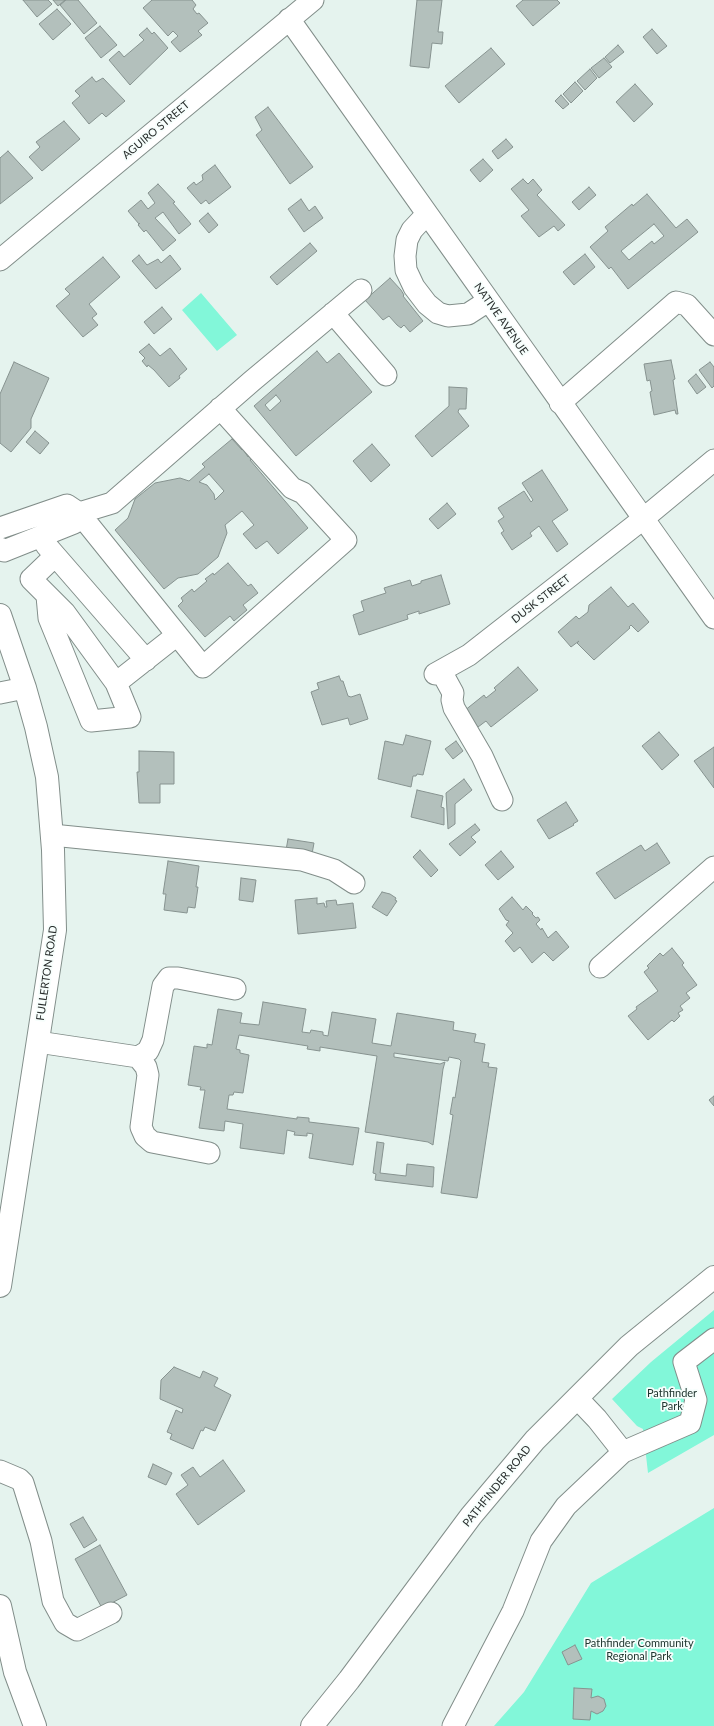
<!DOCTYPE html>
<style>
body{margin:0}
canvas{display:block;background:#e5f3ee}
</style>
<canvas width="714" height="1726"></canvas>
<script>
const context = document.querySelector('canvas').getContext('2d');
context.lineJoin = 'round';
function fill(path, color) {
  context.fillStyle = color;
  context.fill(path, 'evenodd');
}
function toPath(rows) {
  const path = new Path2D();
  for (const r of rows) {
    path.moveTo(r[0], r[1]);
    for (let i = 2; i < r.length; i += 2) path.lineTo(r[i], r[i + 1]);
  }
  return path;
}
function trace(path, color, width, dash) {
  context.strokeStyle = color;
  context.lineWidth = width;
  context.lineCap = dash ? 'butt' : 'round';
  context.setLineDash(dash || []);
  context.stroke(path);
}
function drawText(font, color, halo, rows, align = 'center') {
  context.font = font + ' Lato,sans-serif';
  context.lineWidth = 3.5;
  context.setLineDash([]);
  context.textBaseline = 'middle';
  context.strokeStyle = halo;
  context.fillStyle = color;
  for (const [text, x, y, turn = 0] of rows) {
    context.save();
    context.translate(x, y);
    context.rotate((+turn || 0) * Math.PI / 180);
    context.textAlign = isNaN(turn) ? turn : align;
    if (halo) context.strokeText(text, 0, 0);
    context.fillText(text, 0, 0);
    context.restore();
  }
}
fill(toPath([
 [201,293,237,335,217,351,182,310],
 [714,1310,714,1435,648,1473,643,1429,637,1426,612,1399,651,1362],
 [714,1508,714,1726,494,1726,524,1692,591,1583]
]), '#82f7d9');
const building = toPath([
 [23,0,48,0,52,4,37,17,23,0],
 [53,0,65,0,58,6,53,0],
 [66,0,78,0,97,23,84,34,60,5,66,0],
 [152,0,192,0,196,5,193,9,197,14,199,13,208,23,198,31,202,35,180,52,171,42,178,36,173,31,168,36,143,8,152,0],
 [417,0,442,0,438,32,443,32,442,44,432,43,429,68,410,66,417,0],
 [523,0,557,0,560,3,533,26,516,6,523,0],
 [57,9,71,24,53,40,39,24,57,9],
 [100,26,117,45,101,58,85,38,100,26],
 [147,28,152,34,154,32,168,48,130,85,109,60,119,51,124,57,144,40,139,35,147,28],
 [652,29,667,46,657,54,643,37,652,29],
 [618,45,624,52,610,63,605,57,618,45],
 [491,48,505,64,459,103,445,86,491,48],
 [604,58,612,67,599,78,591,68,604,58],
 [590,69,597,78,585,90,577,81,590,69],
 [92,77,96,82,103,78,125,101,106,117,102,113,89,124,72,103,80,96,75,91,92,77],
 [575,82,583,91,571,103,563,94,575,82],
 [635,84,653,104,634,122,616,102,635,84],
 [561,95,569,104,563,109,555,101,561,95],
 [268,107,313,167,290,184,256,135,262,130,255,117,268,107],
 [64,121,80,139,42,171,29,157,40,147,36,142,64,121],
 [506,139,513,147,498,159,492,151,506,139],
 [8,151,33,178,0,204,0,158,8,151],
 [483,159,493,170,480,182,470,170,483,159],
 [215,165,231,187,209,204,206,200,201,204,187,188,194,182,196,185,203,180,202,175,215,165],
 [523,179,528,184,533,179,542,190,537,195,565,225,558,231,554,226,539,237,521,216,529,210,511,189,523,179],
 [158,184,175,202,173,203,191,224,179,234,163,212,155,218,176,240,163,251,146,230,144,232,138,225,140,223,139,224,128,211,141,200,148,209,155,203,148,193,158,184],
 [589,187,596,195,579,210,572,202,589,187],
 [647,194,676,228,687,219,698,232,628,289,611,267,609,269,590,247,608,231,605,227,632,204,633,206,647,194],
 [654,224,664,236,654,244,652,241,629,260,621,251,654,224],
 [301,199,309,211,315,206,323,218,304,232,288,209,301,199],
 [208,213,218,225,209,233,199,221,208,213],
 [310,243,317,251,277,285,270,277,310,243],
 [585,254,595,267,574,285,563,272,585,254],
 [139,255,147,265,158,259,161,263,170,255,181,269,156,289,132,261,139,255],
 [103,257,120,277,89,304,97,314,92,318,98,325,83,337,56,306,70,294,65,289,103,257],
 [390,278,401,290,404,295,403,296,423,321,410,332,404,325,401,328,397,325,389,316,383,320,365,300,390,278],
 [162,307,172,319,154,334,144,322,162,307],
 [149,344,160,356,170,348,187,369,179,376,180,378,169,387,154,370,148,365,147,367,142,361,145,358,139,352,149,344],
 [317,351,327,363,339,353,372,392,296,456,254,406,317,351],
 [276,395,281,401,270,411,265,405,276,395],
 [671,360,675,379,673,380,678,414,676,414,675,410,654,415,650,392,652,391,650,380,647,381,644,364,671,360],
 [14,362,49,378,31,419,31,428,11,452,0,443,0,394,14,362],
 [710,362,714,367,714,386,712,388,699,370,710,362],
 [696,374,706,387,697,394,688,381,696,374],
 [449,387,467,388,466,409,459,409,458,412,469,426,432,457,415,436,449,406,449,387],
 [35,431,49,443,40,454,26,442,35,431],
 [232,439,242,450,243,449,248,457,249,456,252,459,250,460,308,528,278,554,267,541,256,549,243,534,254,525,242,511,225,525,227,533,218,557,198,574,178,578,164,589,115,530,128,518,135,499,155,483,180,478,189,481,205,467,202,464,232,439],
 [209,474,224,491,215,500,214,494,207,485,199,482,209,474],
 [372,444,390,465,371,482,353,461,372,444],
 [542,470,568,510,552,521,568,544,557,552,539,526,530,533,532,536,512,550,501,533,504,531,498,521,504,517,498,508,524,491,531,502,533,500,522,483,542,470],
 [447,503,456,514,438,529,429,519,447,503],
 [228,563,248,586,251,584,258,593,243,605,247,610,234,621,230,616,205,637,178,606,183,601,181,598,192,589,194,592,207,581,205,579,213,573,214,575,228,563],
 [441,575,450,604,419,614,419,611,407,615,408,619,359,635,353,615,364,611,361,601,386,593,384,588,410,580,412,586,421,583,421,581,441,575],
 [611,587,628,607,633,603,649,622,638,632,631,625,629,627,630,628,594,660,577,643,579,641,571,647,558,632,576,616,579,619,588,612,589,605,611,587],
 [518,667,538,690,491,727,486,721,478,727,464,711,484,695,486,698,496,690,494,688,518,667],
 [339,676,341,681,343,681,348,696,351,697,360,694,368,719,350,725,348,718,322,725,311,692,319,689,317,683,339,676],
 [659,732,679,755,662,770,642,746,659,732],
 [406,735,431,741,423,775,417,774,416,776,413,776,411,787,378,779,385,741,403,745,406,735],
 [456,741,463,751,453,759,445,749,456,741],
 [714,747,714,788,694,761,714,747],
 [139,751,174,752,174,784,160,784,160,803,139,803,137,772,139,772,139,751],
 [464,779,472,790,455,804,455,824,448,829,446,793,464,779],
 [417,790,443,796,441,807,444,808,444,825,411,817,417,790],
 [566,802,578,821,573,824,574,825,549,839,537,820,566,802],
 [475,824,480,830,471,837,476,842,460,856,449,844,475,824],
 [288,839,314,843,312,854,286,850,288,839],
 [657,843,670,863,615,899,596,873,641,845,645,851,657,843],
 [420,850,438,870,431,877,413,857,420,850],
 [501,851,514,867,498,880,485,865,501,851],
 [168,861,199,866,196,887,198,887,195,908,188,907,187,913,164,910,166,894,163,894,168,861],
 [241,878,256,880,253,902,239,900,241,878],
 [382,892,390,894,396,898,395,900,397,901,387,916,372,907,382,892],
 [512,897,523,910,526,906,533,913,532,914,536,918,538,917,540,920,536,924,541,930,542,928,548,938,556,931,569,947,553,961,544,952,532,963,520,947,514,952,505,941,513,933,506,925,509,921,506,920,499,909,512,897],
 [317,898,317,904,324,903,325,907,327,907,326,901,336,900,337,905,353,903,356,928,298,934,295,900,317,898],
 [672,948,684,963,682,965,697,985,686,993,690,998,680,1006,683,1010,678,1013,680,1016,674,1022,672,1020,648,1040,628,1016,637,1009,636,1007,658,991,644,972,649,968,647,966,660,953,663,956,672,948],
 [263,1002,306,1009,302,1032,310,1033,311,1030,323,1032,323,1035,328,1036,332,1012,376,1019,372,1043,391,1046,397,1013,454,1022,453,1030,476,1034,474,1042,485,1044,482,1062,489,1063,488,1067,497,1068,477,1198,441,1193,453,1115,450,1114,453,1097,455,1098,461,1061,459,1059,449,1057,448,1061,394,1053,394,1057,440,1064,445,1062,443,1069,433,1145,428,1142,365,1132,377,1056,320,1047,320,1051,307,1049,308,1046,239,1035,236,1049,240,1050,240,1053,249,1055,243,1093,234,1092,233,1095,229,1095,227,1109,297,1119,297,1117,309,1118,309,1122,359,1128,353,1165,309,1158,313,1134,307,1133,307,1136,294,1135,295,1132,287,1130,284,1154,240,1148,243,1124,225,1121,224,1131,199,1128,205,1090,200,1090,201,1087,188,1085,194,1046,207,1048,207,1044,212,1045,218,1009,242,1013,240,1023,259,1025,263,1002],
 [714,1096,714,1106,709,1100,714,1096],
 [377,1142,384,1143,380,1173,406,1176,407,1164,434,1167,433,1187,375,1180,376,1174,373,1173,377,1142],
 [174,1367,200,1378,203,1371,218,1378,214,1386,231,1395,215,1431,205,1427,203,1431,201,1430,193,1449,170,1439,172,1434,167,1432,176,1410,182,1413,183,1409,160,1399,161,1380,174,1367],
 [223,1460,245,1491,198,1525,176,1494,188,1485,181,1475,193,1467,200,1477,223,1460],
 [153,1464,172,1473,166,1485,148,1477,153,1464],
 [83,1517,97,1540,84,1548,70,1524,83,1517],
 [100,1545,127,1595,102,1608,75,1559,100,1545],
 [575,1645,582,1659,568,1665,562,1652,575,1645],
 [574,1688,592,1689,591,1698,598,1696,604,1699,606,1706,603,1711,597,1714,591,1711,590,1720,573,1719,574,1688]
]);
fill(building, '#b3c0bc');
trace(building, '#879390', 1);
const minor = toPath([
 [289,19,714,618],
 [427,214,412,230,407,240,405,256,406,270,414,287,427,304,438,313,448,316,468,314,488,301],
 [0,260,313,0],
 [333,313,386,375],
 [560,403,676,302,687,305,714,335],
 [220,408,292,488,303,493,346,540,203,667,79,513,112,503,252,381,361,290],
 [0,528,67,505,79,513,74,523,4,551,0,548],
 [46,545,146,660],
 [47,596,49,618,91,721,130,717,116,683,65,613,31,579,55,556],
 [441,671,453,693,452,700,454,708,482,756,502,800],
 [435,674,469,655,643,519,714,460],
 [116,683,177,635],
 [0,693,25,688],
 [52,835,302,860,334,870,354,883],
 [600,967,714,867],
 [38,1042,138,1057,148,1051,153,1040,163,986,169,978,178,978,235,989],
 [138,1057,146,1067,148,1075,141,1127,145,1136,152,1142,209,1153],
 [577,1398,597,1419,623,1452],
 [0,1471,19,1479,23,1483,41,1541,53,1601,65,1623,77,1630,111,1613],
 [453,1726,513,1611,541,1541,566,1506,623,1452,690,1423,696,1400,684,1362,714,1339]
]);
const major = toPath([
 [0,615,25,688,36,727,47,777,53,850,55,930,0,1286],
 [0,1606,15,1672,35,1726],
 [312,1726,349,1680,471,1516,535,1440,629,1346,714,1277]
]);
trace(minor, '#828e8a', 23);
trace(major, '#828e8a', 24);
trace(minor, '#fff', 21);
trace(major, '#fff', 22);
drawText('11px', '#292e2d', '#f6fefc', [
 ["AGUIRO STREET",156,130,-40],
 ["NATIVE AVENUE",501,319,55],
 ["DUSK STREET",541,599,-38],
 ["FULLERTON ROAD",47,973,-82],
 ["PATHFINDER ROAD",497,1486,-51]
]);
drawText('11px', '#203630', '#f6fefc', [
 ["Pathfinder",672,1393],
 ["Park",672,1406],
 ["Pathfinder Community",639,1643],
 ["Regional Park",639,1656]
]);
</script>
